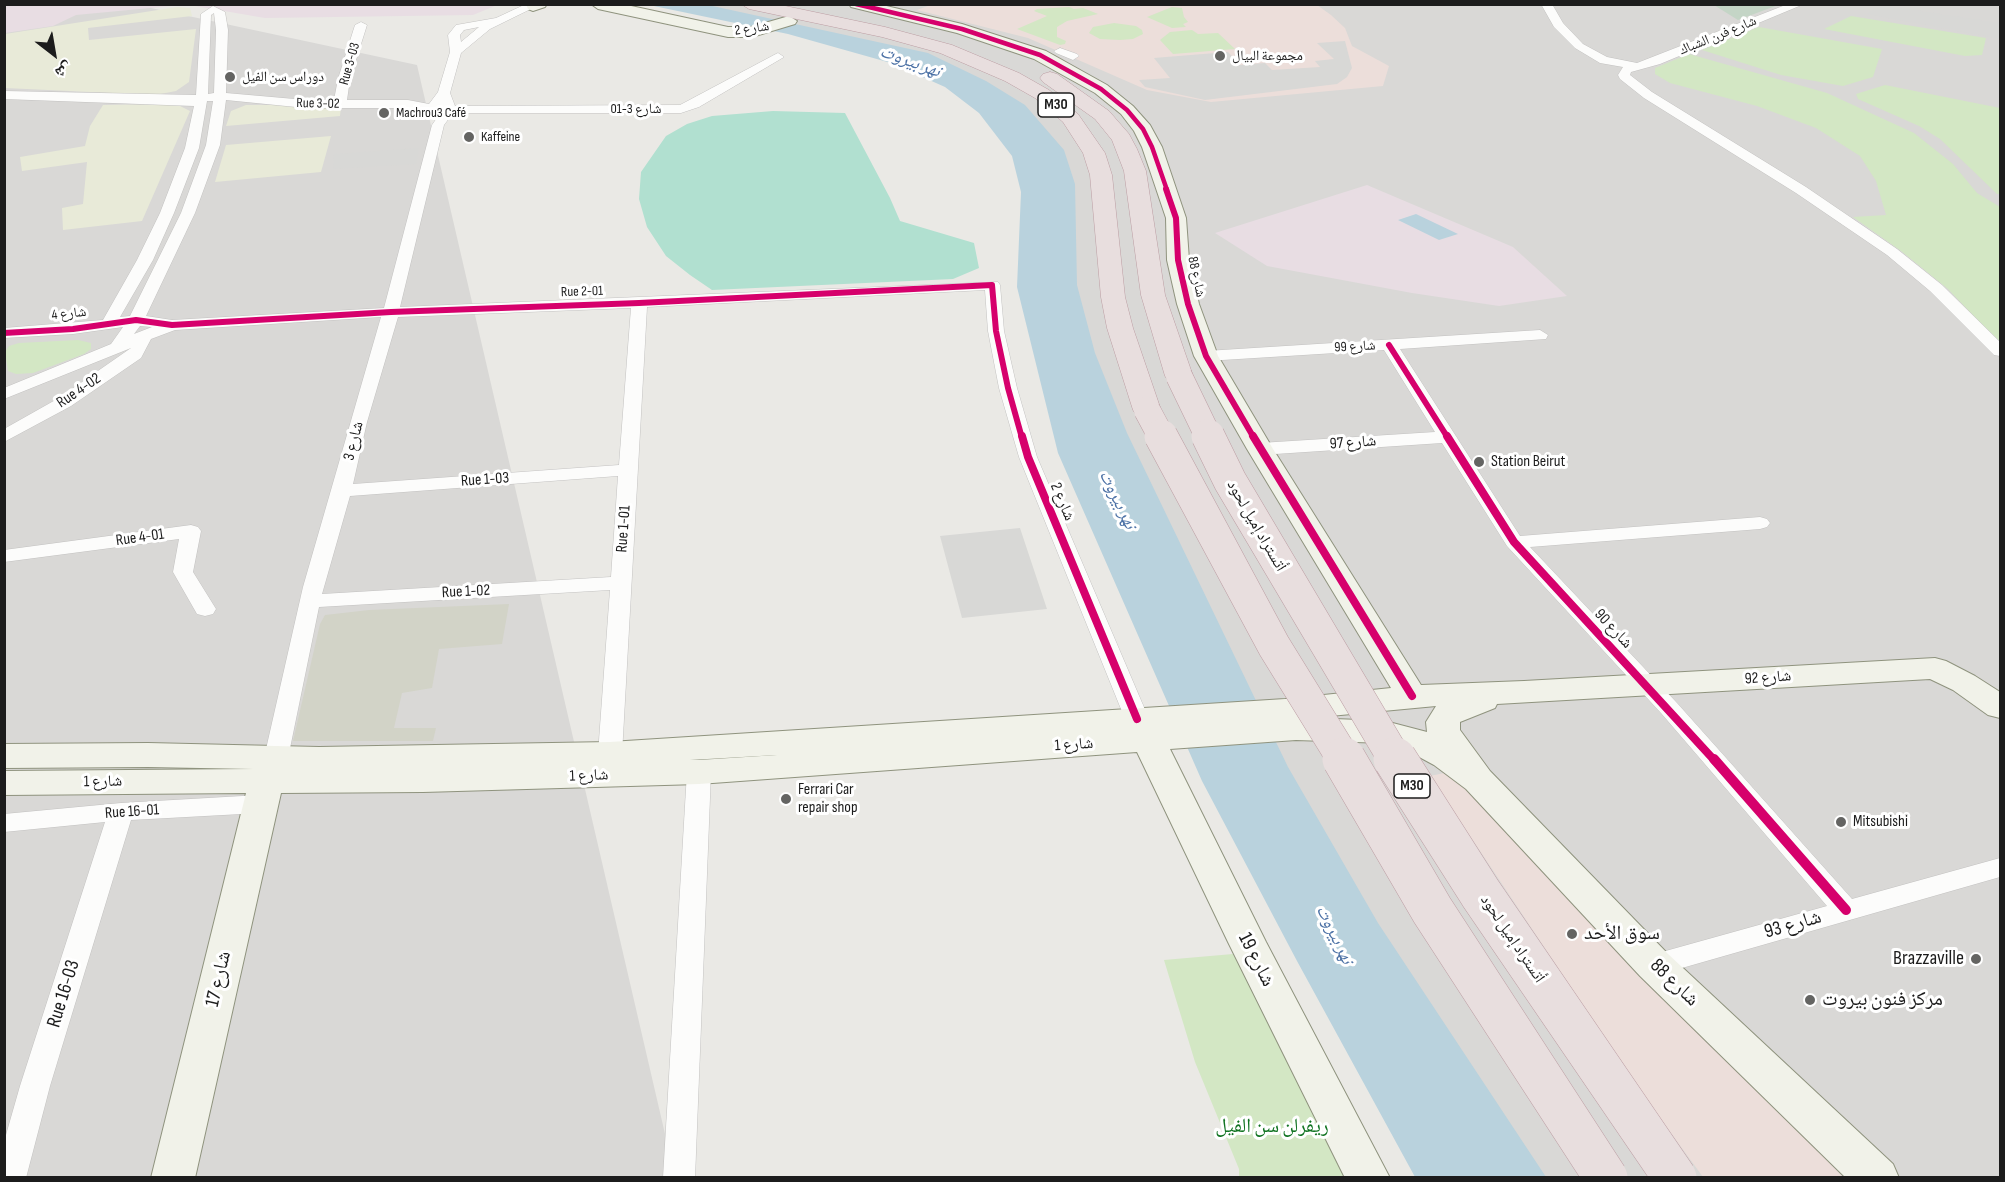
<!DOCTYPE html>
<meta charset="utf-8">
<style>
body{margin:0}
#map{position:relative;width:2005px;height:1182px;overflow:hidden;background:#eae9e5;font-family:"Sofia Sans Condensed","Noto Naskh Arabic",sans-serif}
canvas{display:block}
.frame{position:absolute;inset:0;border:6px solid #1c1c1c;pointer-events:none}
.north{position:absolute;left:24px;top:24px;width:60px;height:60px;-webkit-text-stroke:4px #fff;paint-order:stroke;rotate:149deg;font-size:16px;font-weight:700;line-height:24px;text-align:center;color:#1c1c1c}
.north::after{content:'';display:block;margin:auto;width:21px;height:27px;background:#1c1c1c;clip-path:polygon(50% 0,100% 100%,50% 72%,0 100%)}
</style>
<div id="map">
<canvas width="2005" height="1182"></canvas>
<div class="frame"></div>
<div class="north">ش</div>
</div>
<script>
const context = document.querySelector('canvas').getContext('2d');
context.lineJoin = 'round';
function fill(path, color) {
  context.fillStyle = color;
  context.fill(path, 'evenodd');
}
function toPath(rows) {
  const path = new Path2D();
  for (const r of rows) {
    path.moveTo(r[0], r[1]);
    for (let i = 2; i < r.length; i += 2) path.lineTo(r[i], r[i + 1]);
  }
  return path;
}
function trace(path, color, width, dash) {
  context.strokeStyle = color;
  context.lineWidth = width;
  context.lineCap = dash ? 'butt' : 'round';
  context.setLineDash(dash || []);
  context.stroke(path);
}
function drawText(font, color, halo, rows, align = 'center') {
  context.font = font + ' "Sofia Sans Condensed","Noto Naskh Arabic",sans-serif';
  context.lineWidth = 6;
  context.setLineDash([]);
  context.textBaseline = 'middle';
  context.strokeStyle = halo;
  context.fillStyle = color;
  for (const [text, x, y, turn = 0] of rows) {
    context.save();
    context.translate(x, y);
    context.rotate((+turn || 0) * Math.PI / 180);
    context.textAlign = isNaN(turn) ? turn : align;
    if (halo) context.strokeText(text, 0, 0);
    context.fillText(text, 0, 0);
    context.restore();
  }
}
fill(toPath([
 [5,5,137,5,417,65,675,1177,5,1178],
 [675,5,2000,5,2000,1177,1470,1177,1094,454,1042,160,913,61]
]), '#d9d8d6');
fill(toPath([
 [933,4,1317,5,1331,15,1345,28,1352,46,1389,66,1383,86,1211,102,1147,90,1028,38,917,10],
 [1454,771,1843,1177,1703,1177,1640,1091,1430,776]
]), '#ecdeda');
fill(toPath([
 [4,5,5,4,182,5,76,15,53,26,5,33],
 [189,5,497,5,473,15,265,18],
 [1367,185,1513,247,1567,296,1499,306,1412,293,1267,266,1215,233]
]), '#e8dde3');
fill(toPath([
 [1881,5,2000,23,2000,39,1867,14],
 [1345,41,1352,68,1347,77,1337,84,1205,100,1145,87,1139,80,1170,78,1154,58,1166,57,1228,52,1240,65,1265,63,1272,70,1320,67,1315,61,1334,59,1317,43],
 [419,148,416,164,333,169,334,154],
 [1020,528,1047,609,962,618,940,536]
]), '#d8d8d6');
fill(toPath([
 [509,604,502,644,439,649,432,688,402,693,394,728,436,728,433,741,293,741,320,624,325,615,369,610]
]), '#d2d3c7');
fill(toPath([
 [177,7,190,8,192,16,88,28,89,40,196,29,189,82,176,91,155,95,5,88,5,34],
 [176,104,190,111,142,221,63,230,62,208,83,204,87,162,22,171,20,157,85,146,90,126,103,105],
 [246,105,276,105,341,106,340,116,226,126,231,111],
 [331,136,321,172,215,182,226,145]
]), '#e8ead8');
fill(toPath([
 [1069,7,1074,9,1083,8,1098,14,1067,21,1057,27,1057,37,1066,41,1065,44,1060,45,1017,29,1047,16,1034,11,1037,9],
 [1172,7,1182,8,1184,17,1188,22,1183,24,1186,27,1172,28,1147,17],
 [1851,16,1986,38,1982,55,1965,56,1824,29],
 [1114,23,1136,26,1142,30,1143,34,1133,39,1120,40,1100,39,1089,33,1093,27],
 [1759,27,1882,49,1873,77,1843,86,1781,75,1702,50],
 [1192,30,1198,34,1218,33,1235,49,1173,54,1160,40,1170,32],
 [1689,54,1827,93,1914,133,1953,164,1977,193,2000,207,2000,344,1948,289,1901,251,1853,217,1886,215,1876,181,1860,156,1816,128,1757,106,1670,83,1655,74,1655,68],
 [1885,85,2000,108,2000,194,1997,194,1940,139,1919,126,1858,99,1856,94],
 [78,340,91,343,91,349,84,354,33,373,16,374,8,371,5,352,9,346,19,343],
 [1233,954,1330,1135,1349,1177,1239,1177,1239,1169,1195,1062,1164,960]
]), '#d3e7c4');
fill(toPath([
 [1714,5,1778,5,1738,20]
]), '#c4d5c6');
fill(toPath([
 [773,111,845,113,890,198,900,221,974,243,979,268,953,279,712,290,690,275,666,256,647,227,639,199,641,172,666,136,687,124,712,116]
]), '#b1e0d0');
fill(toPath([
 [649,5,708,5,928,53,986,81,1025,105,1064,150,1075,184,1077,285,1095,353,1127,433,1288,767,1378,923,1546,1177,1415,1177,1297,961,1202,781,1058,453,1017,287,1021,192,1012,156,979,113,945,87,891,63,788,34],
 [1416,214,1458,234,1439,240,1398,220]
]), '#b9d2dd');
const street = toPath([
 [526,4,541,4,490,29,461,53,450,93,455,106,680,105,774,55,778,53,784,57,699,107,681,113,453,113,444,125,400,307,998,282,1000,285,1004,331,1017,388,1037,457,1149,719,1145,724,1137,727,1129,724,1125,719,1019,457,999,388,988,331,985,290,647,307,622,754,618,760,610,762,602,760,598,754,610,590,319,607,288,758,284,764,276,766,268,764,264,758,303,587,381,317,175,330,151,339,141,358,71,406,4,442,4,429,59,398,131,348,4,399,4,388,111,344,123,327,73,334,4,338,4,328,103,320,137,260,160,213,185,148,194,106,4,99,4,91,196,95,201,14,213,6,225,12,228,30,226,93,306,100,334,100,338,79,355,25,361,22,367,25,350,79,347,100,408,100,429,104,438,92,450,52,448,35,456,25,496,18,526,4],
 [214,13,216,30,214,93,208,94,211,15,214,13],
 [479,27,461,42,460,35,464,30,479,27],
 [226,100,306,108,392,108,441,112,432,125,384,308,172,320,146,316,195,213,220,145,226,100],
 [207,101,213,101,206,145,181,213,130,316,120,317,153,260,174,213,199,148,207,101],
 [631,308,619,465,353,484,367,422,398,317,631,308],
 [140,326,152,327,134,334,140,326],
 [618,476,611,577,322,594,350,496,618,476],
 [1541,4,1552,4,1563,23,1583,44,1607,57,1637,63,1788,4,1804,4,1660,64,1631,72,1630,75,1652,92,1806,187,1897,249,1942,285,2000,342,2000,356,1994,355,1930,291,1887,255,1796,193,1644,98,1620,79,1618,75,1623,67,1600,63,1575,48,1554,27,1541,4],
 [1060,48,1077,54,1079,56,1073,60,1056,53,1054,51,1060,48],
 [1540,330,1548,335,1546,339,1400,349,1520,536,1760,517,1767,519,1770,523,1767,527,1760,529,1530,547,1677,703,1852,899,2000,858,2000,877,1654,976,1644,973,1640,965,1644,957,1827,906,1661,713,1507,546,1442,443,1260,455,1253,453,1251,449,1253,445,1260,443,1435,432,1384,350,1206,361,1200,360,1198,356,1200,352,1206,351,1540,330],
 [191,525,198,527,201,531,193,572,216,609,213,614,205,616,197,614,173,572,179,539,4,562,4,550,191,525],
 [699,764,708,766,711,772,695,1178,663,1178,687,772,690,766,699,764],
 [260,795,269,798,272,804,269,810,260,813,131,820,50,1086,26,1178,4,1178,4,1142,20,1086,105,822,4,832,4,814,121,803,260,795]
]);
const secondary = toPath([
 [526,4,547,4,545,7,533,11,528,9,526,4],
 [591,4,622,4,728,27,751,27,789,16,797,21,795,24,752,37,728,37,598,9,591,4],
 [849,4,878,4,962,24,1046,51,1107,85,1133,106,1150,125,1162,147,1186,218,1189,260,1199,304,1218,356,1273,449,1421,685,1524,681,1935,658,1946,661,1975,676,2000,692,2000,718,1988,715,1953,690,1930,679,1497,704,1495,708,1460,722,1460,730,1490,771,1668,954,1893,1164,1899,1178,1846,1178,1640,976,1466,789,1434,765,1399,746,1385,743,1296,740,1170,749,1266,942,1390,1178,1345,1178,1228,942,1137,752,699,784,423,792,281,793,195,1178,151,1178,246,793,4,795,4,771,253,769,148,767,4,768,4,744,148,743,319,747,610,742,1285,699,1391,688,1247,449,1194,356,1177,304,1167,260,1166,218,1142,147,1134,131,1121,114,1095,93,1034,59,957,33,851,7,849,4],
 [1436,706,1426,722,1427,732,1385,721,1309,718,1436,706],
 [777,755,699,760,690,760,777,755]
]);
const highway = toPath([
 [741,4,776,4,885,27,952,45,1019,73,1049,90,1078,114,1105,153,1112,175,1125,297,1133,328,1161,410,1157,416,1147,418,1137,416,1133,410,1107,328,1101,297,1090,175,1083,153,1063,122,1035,98,1005,81,940,53,882,37,749,9,741,4],
 [1050,72,1057,74,1109,111,1129,134,1137,149,1146,171,1165,295,1193,376,1189,382,1179,384,1169,382,1165,376,1141,295,1124,171,1112,140,1095,119,1043,82,1040,78,1043,74,1050,72]
]);
trace(street, '#c3c2c1', 1);
trace(secondary, '#8f937e', 2);
trace(highway, '#bd9ea4', 1);
fill(street, '#fcfcfb');
fill(secondary, '#f1f2e9');
fill(highway, '#e8dede');
const highwayBridgeFar2 = toPath([
 [1179,376,1209,438],
 [1147,410,1162,438]
]);
const highwayBridgeFar1 = toPath([
 [1161,436,1274,646,1345,761],
 [1208,436,1230,481,1396,761]
]);
const highwayBridge = toPath([
 [1344,759,1432,910,1606,1178],
 [1395,759,1481,894,1675,1178]
]);
trace(highwayBridgeFar2, '#bd9ea4', 27, []);
trace(highwayBridgeFar1, '#bd9ea4', 34, []);
trace(highwayBridge, '#bd9ea4', 44, []);
trace(highwayBridgeFar2, '#e8dede', 26);
trace(highwayBridgeFar1, '#e8dede', 33);
trace(highwayBridge, '#e8dede', 43);
trace(toPath([
 [856,4,962,29,1040,55,1101,89,1127,110,1143,129,1152,147,1167,190]
]), '#d6006c', 4.5);
trace(toPath([
 [1166,189,1176,218,1178,260,1188,304,1206,356,1254,438],
 [4,333,73,329,136,320,172,325,391,312,639,303,992,285,996,331,1008,388,1022,438],
 [1389,345,1448,438]
]), '#d6006c', 6);
trace(toPath([
 [1022,436,1028,457,1137,719],
 [1253,436,1412,696],
 [1447,436,1514,542,1715,761]
]), '#d6006c', 8);
trace(toPath([
 [1714,759,1846,910]
]), '#d6006c', 10);
for (const [x, y, r, color] of [
 [1220,56,6,"#646462"],
 [230,77,6,"#646462"],
 [384,113,6,"#646462"],
 [469,137,6,"#646462"],
 [1479,462,6,"#646462"],
 [786,799,6,"#646462"],
 [1841,822,6,"#646462"],
 [1572,934,6,"#646462"],
 [1976,959,6,"#646462"],
 [1810,1000,6,"#646462"]
]) {
  const dot = new Path2D();
  dot.arc(x, y, r, 0, 2 * Math.PI);
  context.fillStyle = color;
  context.fill(dot);
  trace(dot, '#fff', 2);
}
drawText('14px', '#1c1c1c', '#fff', [
 ["شارع 2",752,29,-8],
 ["شارع فرن الشباك",1718,36,-22],
 ["Rue 3-03",350,64,-74],
 ["Rue 3-02",318,104,1],
 ["شارع 3-01",636,109],
 ["شارع 88",1196,277,78],
 ["Rue 2-01",582,292,-2],
 ["شارع 4",69,314,-6],
 ["شارع 99",1355,347,-3]
]);
drawText('14px', '#1c1c1c', '#fff', [
 ["مجموعة البيال",1232,56],
 ["دوراس سن الفيل",242,77],
 ["Machrou3 Café",396,113],
 ["Kaffeine",481,137]
], 'left');
for (const [x, y, w] of [
 [1056,105,36],
 [1412,786,36]
]) {
  const box = new Path2D();
  box.roundRect(x - w / 2, y - 12, w, 24, 4.5);
  context.fillStyle = '#fff';
  context.fill(box);
  trace(box, '#1c1c1c', 1.5);
}
drawText('bold 15px', '#1c1c1c', null, [
 ["M30",1056,105],
 ["M30",1412,786]
]);
drawText('16px', '#1c1c1c', '#fff', [
 ["Rue 4-02",79,391,-34],
 ["شارع 3",354,441,-76],
 ["شارع 97",1353,443,-4],
 ["Rue 1-03",485,480,-4],
 ["شارع 2",1062,502,67],
 ["أتستراد إميل لحود",1256,526,60],
 ["Rue 1-01",624,529,-86],
 ["Rue 4-01",140,538,-8],
 ["Rue 1-02",466,592,-3],
 ["شارع 90",1613,629,47],
 ["شارع 92",1768,678,-4],
 ["شارع 1",1074,745,-4],
 ["شارع 1",589,776,-2],
 ["شارع 1",103,782,-1],
 ["Rue 16-01",132,812,-4],
 ["أتستراد إميل لحود",1512,939,56]
]);
drawText('16px', '#1c1c1c', '#fff', [
 ["Station Beirut",1491,462],
 ["Ferrari Car",798,790],
 ["repair shop",798,808],
 ["Mitsubishi",1853,822]
], 'left');
drawText('italic 18px', '#4d72a6', '#fff', [
 ["نهر بيروت",910,62,20],
 ["نهر بيروت",1117,500,64],
 ["نهر بيروت",1334,935,64]
]);
drawText('20px', '#1c1c1c', '#fff', [
 ["شارع 93",1793,925,-16],
 ["شارع 19",1256,960,63],
 ["شارع 17",219,979,-77],
 ["شارع 88",1674,983,44],
 ["Rue 16-03",64,994,-73]
]);
drawText('20px', '#1c1c1c', '#fff', [
 ["سوق الأحد",1584,934],
 ["Brazzaville",1964,959,"right"],
 ["مركز فنون بيروت",1822,1000]
], 'left');
drawText('20px', '#107321', '#fff', [
 ["ريفرلن سن الفيل",1272,1127]
]);
</script>
